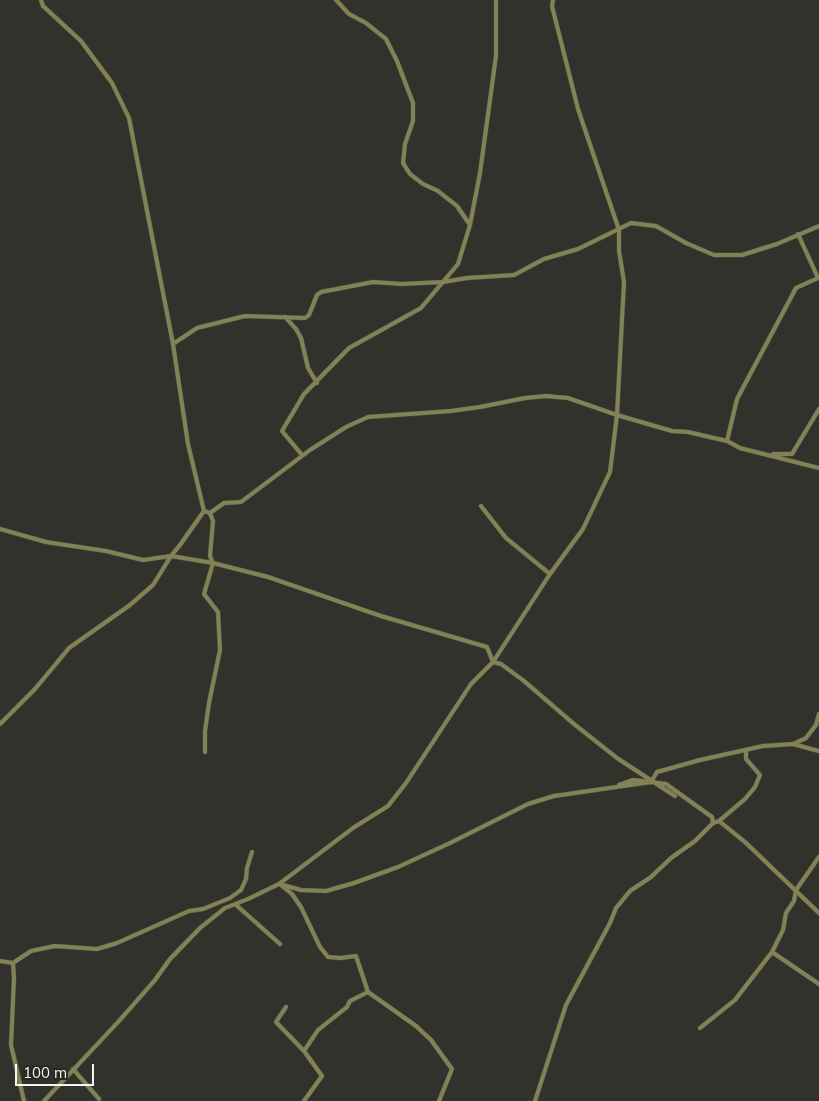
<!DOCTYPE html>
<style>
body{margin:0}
#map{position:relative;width:819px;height:1101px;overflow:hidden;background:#32322c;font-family:Mulish,sans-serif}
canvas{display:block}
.scale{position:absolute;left:15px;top:1064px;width:79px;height:22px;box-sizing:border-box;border:2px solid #f5f5f1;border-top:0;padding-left:6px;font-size:15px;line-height:18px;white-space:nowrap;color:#f5f5f1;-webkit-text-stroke:4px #282922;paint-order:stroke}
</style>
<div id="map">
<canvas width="819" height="1101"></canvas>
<div class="scale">100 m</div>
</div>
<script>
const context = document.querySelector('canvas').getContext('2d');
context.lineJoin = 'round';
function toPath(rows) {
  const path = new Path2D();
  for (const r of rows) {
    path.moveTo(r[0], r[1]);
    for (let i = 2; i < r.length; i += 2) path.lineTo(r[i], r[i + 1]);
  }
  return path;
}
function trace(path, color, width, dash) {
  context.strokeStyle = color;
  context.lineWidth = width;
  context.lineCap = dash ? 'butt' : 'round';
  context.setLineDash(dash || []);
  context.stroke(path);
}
const street = toPath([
 [336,0,349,14,366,23,386,39,397,61,413,103,413,121,405,144,403,163,410,174,423,184,438,191,457,206,470,225],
 [285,317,296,329,301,338,308,368,317,383],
 [173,344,197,328,245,316,305,318,309,315,317,295,321,292,373,282,402,284,443,282,467,278,514,275,544,259,578,249,631,223,656,226,686,243,714,255,742,255,777,244,819,226],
 [727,441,737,399,796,288,818,278,798,234],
 [773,454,792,454,819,409],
 [302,455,282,431,304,394,349,348,421,308,458,264,470,225,480,173,496,56,496,0],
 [481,506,506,538,550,574],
 [204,511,210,513,224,503,241,502,310,450,346,427,368,417,451,411,480,407,525,398,546,396,568,398,617,415,672,431,688,432,727,441,740,448,819,468],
 [0,529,46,542,106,551,143,560,171,556,213,563,268,577,381,616,487,647,493,662,501,664,524,681,574,724,617,758,675,796],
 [0,724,35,689,69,648,130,605,153,585,171,556,180,545,204,511,188,444,173,344,129,118,112,83,81,41,43,6,41,0],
 [793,744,806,738,816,725,819,714],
 [205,752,205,731,209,703,220,650,218,612,204,594,213,563,210,556,213,521,210,513],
 [619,785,633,780,651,782,657,772,700,760,763,746,793,744,819,751],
 [719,821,745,799,755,787,760,775,746,759,746,750],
 [279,884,301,890,326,891,354,883,398,867,450,843,528,804,554,796,651,782,666,784,712,817,713,823,719,821,745,842,819,913],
 [281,885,292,894,301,907,320,947,328,957,340,958,356,956,368,992,416,1026,431,1040,452,1069,439,1101],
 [235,904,280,944],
 [772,952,819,984],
 [0,961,13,963,14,978,11,1045,24,1101],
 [13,963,31,951,55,946,97,949,117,943,189,911,203,909,230,898,241,890,246,879,247,868,252,852],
 [286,1007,276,1022,304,1051],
 [700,1028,735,1000,772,952,783,930,786,913,794,901,796,890,819,857],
 [73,1069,99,1099],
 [44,1101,119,1021,155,980,170,959,200,928,225,908,248,899,279,884,353,828,388,806,406,783,471,684,493,662,550,574,583,529,610,472,617,415,624,282,619,251,619,230,578,109,552,6,553,0],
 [304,1101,322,1076,304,1051,318,1030,347,1007,350,1001,368,992],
 [535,1101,566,1005,610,923,616,908,630,891,651,877,671,858,695,841,713,823]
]);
trace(street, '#4d4d48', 5);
trace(street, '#838254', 4);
</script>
